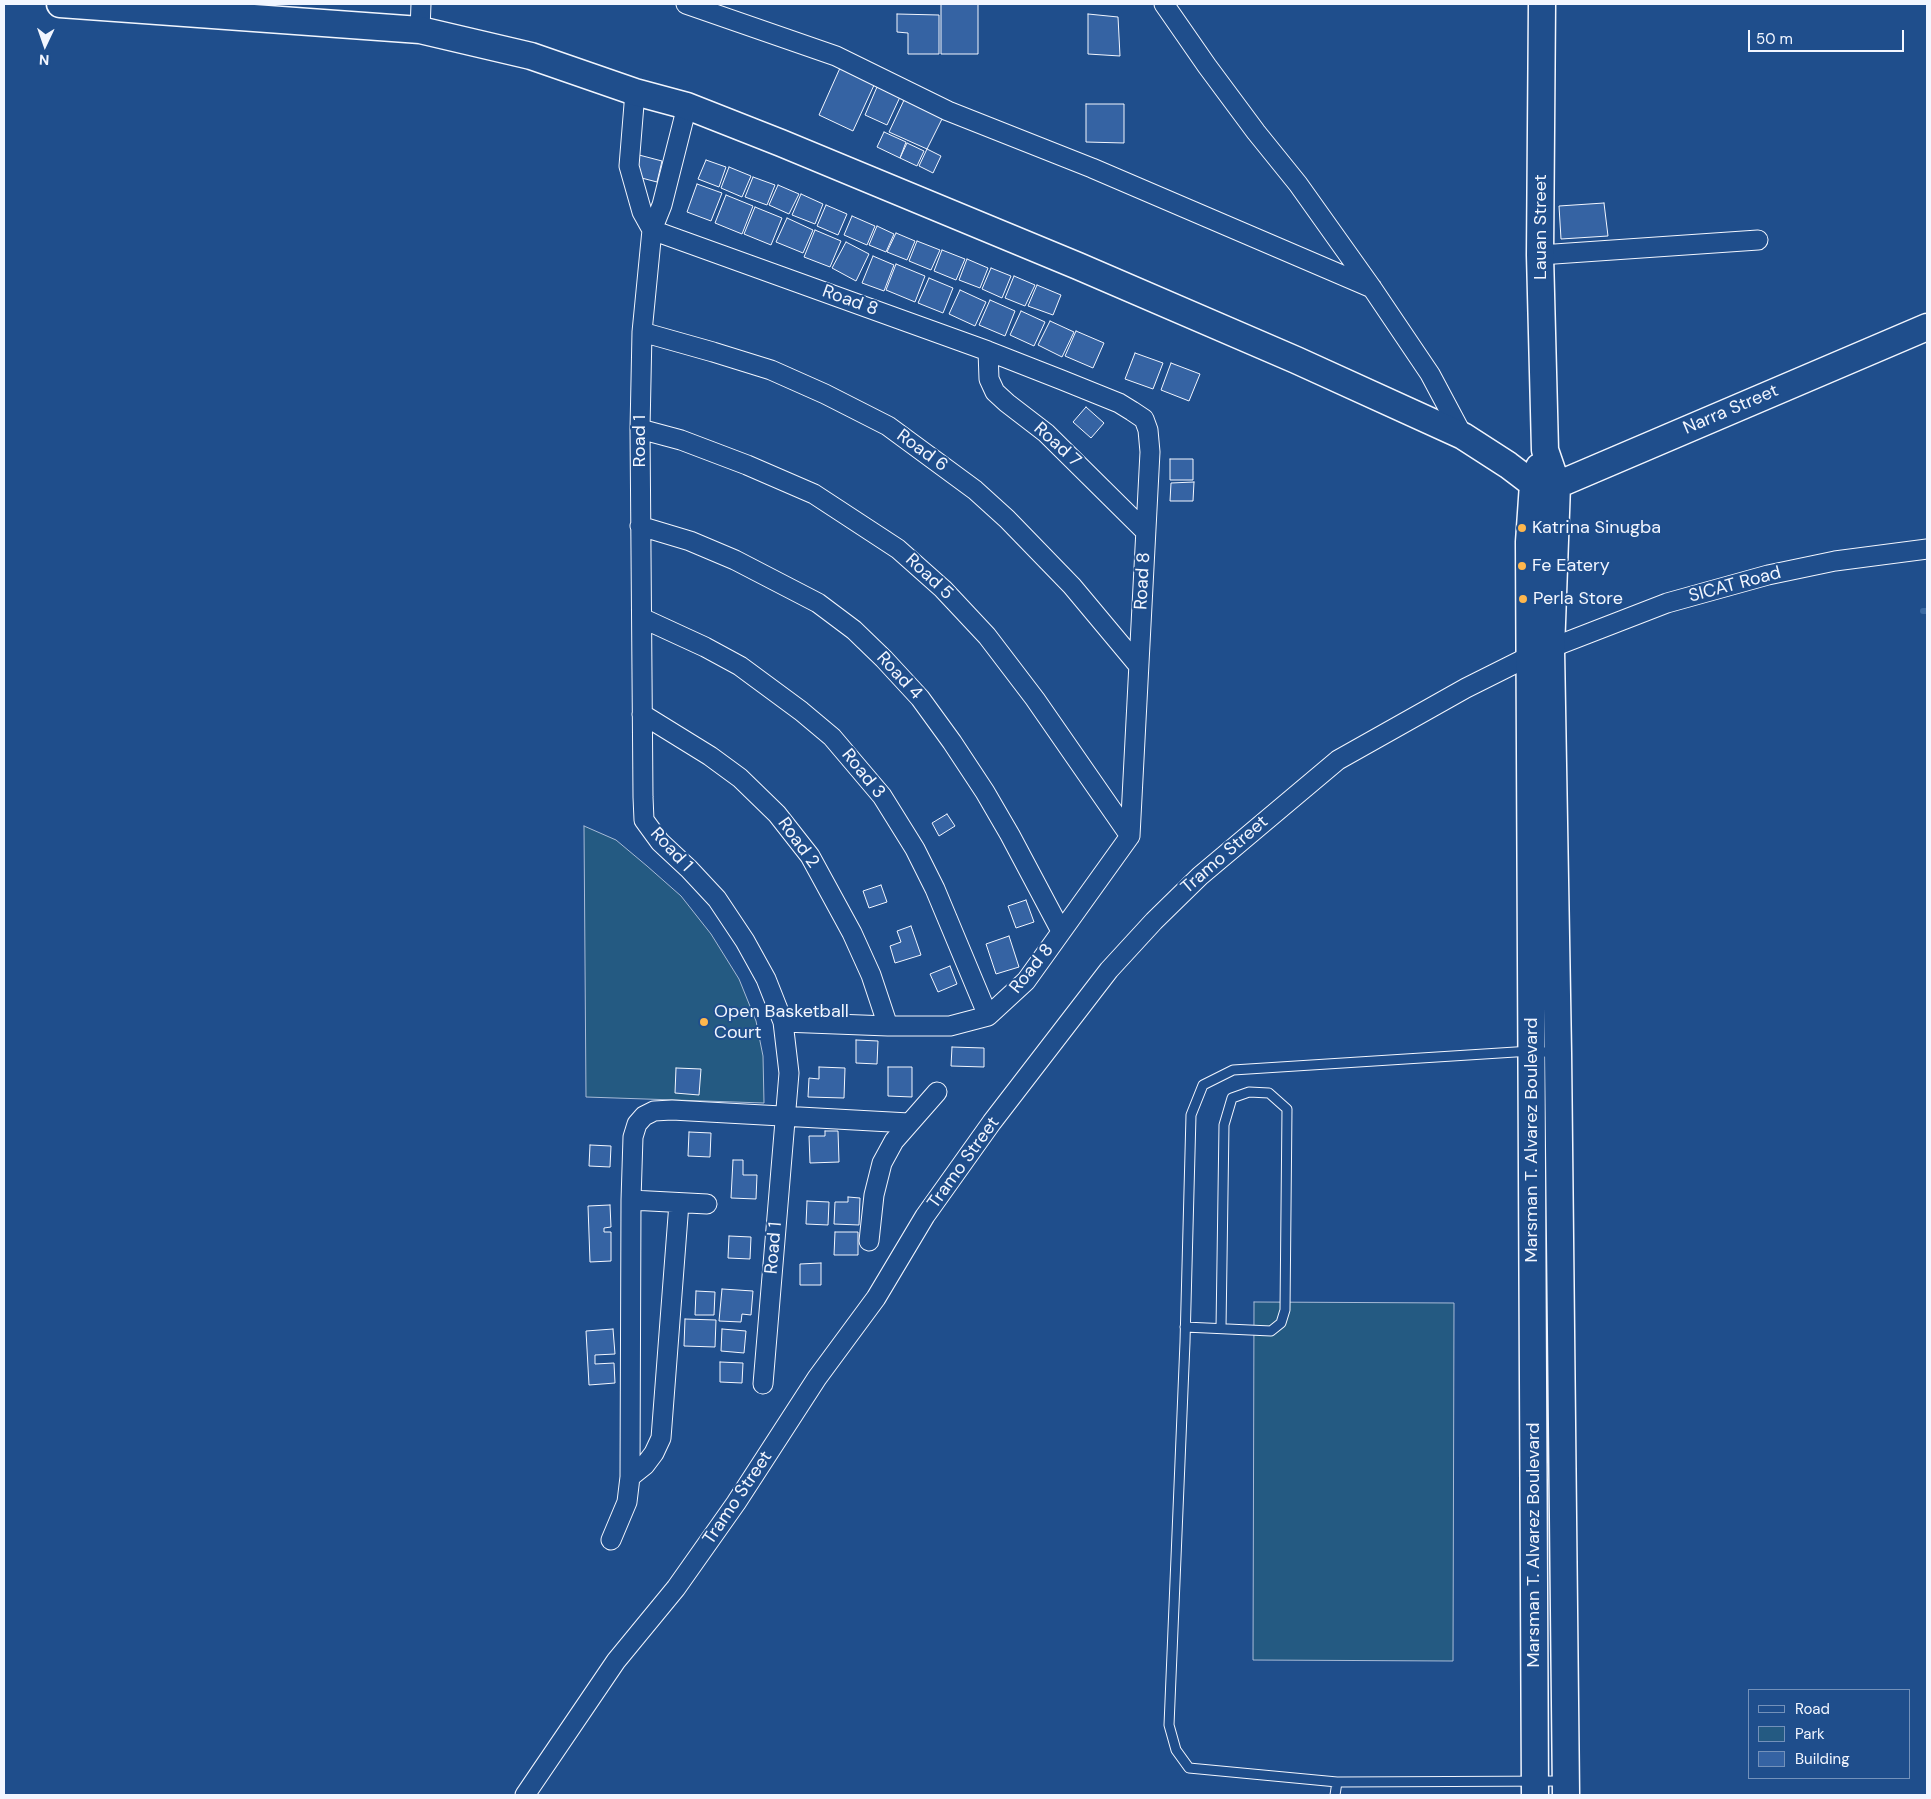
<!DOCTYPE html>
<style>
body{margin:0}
#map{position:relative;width:1931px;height:1799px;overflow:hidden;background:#1f4e8c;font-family:"DM Sans",sans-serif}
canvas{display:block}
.frame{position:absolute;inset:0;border:5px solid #f2f6ff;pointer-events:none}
.legend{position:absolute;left:1748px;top:1689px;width:162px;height:90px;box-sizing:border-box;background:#1f4e8c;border:1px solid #7391ba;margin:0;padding:6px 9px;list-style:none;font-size:15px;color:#f2f6ff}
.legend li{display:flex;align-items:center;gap:10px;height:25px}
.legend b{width:25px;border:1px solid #7391ba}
.north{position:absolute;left:20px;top:20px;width:50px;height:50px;-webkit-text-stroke:4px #1f4e8c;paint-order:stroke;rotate:183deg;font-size:14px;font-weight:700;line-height:20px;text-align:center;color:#f2f6ff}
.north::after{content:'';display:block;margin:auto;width:18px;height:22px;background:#f2f6ff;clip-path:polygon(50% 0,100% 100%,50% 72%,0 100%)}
.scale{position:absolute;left:1748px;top:30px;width:156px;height:22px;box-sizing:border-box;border:2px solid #f2f6ff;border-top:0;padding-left:6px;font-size:15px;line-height:18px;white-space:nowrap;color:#f2f6ff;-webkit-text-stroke:4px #1f4e8c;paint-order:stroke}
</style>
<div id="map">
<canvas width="1931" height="1799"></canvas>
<div class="frame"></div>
<ul class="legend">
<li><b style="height:6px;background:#1f4e8c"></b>Road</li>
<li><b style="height:14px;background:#245a82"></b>Park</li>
<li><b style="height:14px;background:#3563a3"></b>Building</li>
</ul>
<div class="north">N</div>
<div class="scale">50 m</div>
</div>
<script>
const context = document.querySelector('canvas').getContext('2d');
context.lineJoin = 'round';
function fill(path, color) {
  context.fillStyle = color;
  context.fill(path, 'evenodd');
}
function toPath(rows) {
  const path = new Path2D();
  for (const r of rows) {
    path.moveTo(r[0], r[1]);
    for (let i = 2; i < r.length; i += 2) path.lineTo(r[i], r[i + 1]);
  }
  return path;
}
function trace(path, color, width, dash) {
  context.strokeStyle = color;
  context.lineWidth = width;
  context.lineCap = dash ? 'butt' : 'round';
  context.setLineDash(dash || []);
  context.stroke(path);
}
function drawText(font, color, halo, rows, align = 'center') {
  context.font = font + ' "DM Sans",sans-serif';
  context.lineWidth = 4;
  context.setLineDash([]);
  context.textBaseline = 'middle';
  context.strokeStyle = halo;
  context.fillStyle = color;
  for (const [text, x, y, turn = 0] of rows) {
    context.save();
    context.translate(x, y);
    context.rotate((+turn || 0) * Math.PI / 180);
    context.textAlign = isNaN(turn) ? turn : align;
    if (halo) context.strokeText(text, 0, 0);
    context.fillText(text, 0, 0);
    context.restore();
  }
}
const green = toPath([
 [584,826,616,840,647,866,681,896,711,934,739,979,756,1021,763,1056,764,1103,586,1097,584,826],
 [1254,1302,1454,1303,1453,1661,1253,1660,1254,1302]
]);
fill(green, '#245a82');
trace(green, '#a8bbd7', 1);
trace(toPath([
 [1923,611,1927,611]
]), '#3b69a3', 6);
const building = toPath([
 [941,4,978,4,978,54,941,54,941,4],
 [897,14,939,15,939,54,908,54,908,33,897,32,897,14],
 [1088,14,1118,17,1120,56,1088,54,1088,14],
 [840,68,875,83,853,131,819,115,840,68],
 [877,87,900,97,887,125,865,115,877,87],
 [905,98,944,115,927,149,889,132,905,98],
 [1086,104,1124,104,1124,143,1086,142,1086,104],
 [884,132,906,142,900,158,877,147,884,132],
 [907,143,924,151,917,166,900,158,907,143],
 [927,149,941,156,933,173,919,166,927,149],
 [639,155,662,161,657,182,634,176,639,155],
 [706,160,726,167,719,187,698,179,706,160],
 [729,167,751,176,742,197,721,188,729,167],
 [753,177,775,185,767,205,745,197,753,177],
 [697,184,722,193,711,221,687,212,697,184],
 [778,185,799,194,789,214,769,205,778,185],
 [801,194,823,204,815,224,792,215,801,194],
 [726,195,753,206,742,234,715,223,726,195],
 [1604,203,1608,236,1561,239,1559,206,1604,203],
 [826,205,847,214,838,235,817,226,826,205],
 [755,207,782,218,771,245,744,234,755,207],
 [852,216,875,226,867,245,844,235,852,216],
 [787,218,813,230,803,253,776,242,787,218],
 [877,226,894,234,886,252,869,245,877,226],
 [815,230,841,241,830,267,804,257,815,230],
 [896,233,915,241,907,260,887,252,896,233],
 [917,241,940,250,931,270,909,261,917,241],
 [846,242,869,254,856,281,832,268,846,242],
 [942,250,965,259,956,280,934,271,942,250],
 [873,256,894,265,884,291,862,283,873,256],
 [967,259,988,268,980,288,959,280,967,259],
 [896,264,925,276,915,302,886,290,896,264],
 [991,268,1011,276,1002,298,982,289,991,268],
 [1014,276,1035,285,1025,306,1005,298,1014,276],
 [929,278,953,288,943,313,918,303,929,278],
 [1037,285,1061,295,1053,315,1028,306,1037,285],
 [960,290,986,302,975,326,949,314,960,290],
 [990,300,1015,311,1005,336,979,325,990,300],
 [1021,311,1045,322,1034,346,1010,335,1021,311],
 [1050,321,1074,332,1062,357,1038,345,1050,321],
 [1076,331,1104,343,1093,368,1065,356,1076,331],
 [1135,353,1163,363,1153,389,1125,379,1135,353],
 [1171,363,1200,374,1189,401,1161,390,1171,363],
 [1086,407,1104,423,1091,438,1073,422,1086,407],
 [1170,459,1193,459,1193,480,1170,480,1170,459],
 [1194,482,1193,501,1170,501,1171,483,1194,482],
 [947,814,955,826,939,836,932,823,947,814],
 [881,885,887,902,869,908,863,891,881,885],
 [1026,900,1034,922,1016,928,1008,906,1026,900],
 [911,926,921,955,895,963,890,946,901,942,897,931,911,926],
 [1009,936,1019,967,996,974,986,944,1009,936],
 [950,966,957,984,938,992,930,974,950,966],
 [856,1040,878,1041,877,1064,856,1063,856,1040],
 [952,1047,984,1048,984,1067,951,1066,952,1047],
 [819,1067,845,1068,844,1098,808,1097,809,1078,819,1079,819,1067],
 [888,1067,912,1067,912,1097,888,1096,888,1067],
 [676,1068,701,1069,699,1095,675,1093,676,1068],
 [825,1131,838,1131,839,1162,810,1163,809,1136,825,1136,825,1131],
 [689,1132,711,1133,710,1157,688,1156,689,1132],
 [590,1145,611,1146,610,1167,589,1166,590,1145],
 [733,1160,743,1160,743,1175,757,1175,756,1199,731,1198,733,1160],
 [848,1197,860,1198,859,1225,834,1224,835,1202,848,1202,848,1197],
 [807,1201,829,1202,828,1225,806,1224,807,1201],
 [610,1205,611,1227,604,1228,604,1232,611,1232,611,1261,590,1262,588,1206,610,1205],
 [835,1232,858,1232,858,1255,834,1255,835,1232],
 [729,1236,751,1237,750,1259,728,1258,729,1236],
 [821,1263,821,1285,800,1285,800,1264,821,1263],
 [722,1289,753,1291,751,1315,742,1314,741,1322,719,1321,722,1289],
 [696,1291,715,1292,714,1315,695,1315,696,1291],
 [685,1319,716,1320,715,1347,684,1346,685,1319],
 [613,1329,615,1354,595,1355,595,1364,614,1363,615,1383,589,1385,586,1331,613,1329],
 [722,1329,746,1331,744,1353,721,1351,722,1329],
 [720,1362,743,1363,742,1383,720,1382,720,1362]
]);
fill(building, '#3563a3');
trace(building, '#f2f6ff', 1);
const lane = toPath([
 [1185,1327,1271,1331,1281,1323,1285,1310,1287,1109,1269,1093,1249,1092,1232,1098,1224,1125,1221,1328],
 [1337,1782,1189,1768,1176,1750,1169,1725,1185,1342,1191,1115,1203,1085,1233,1070,1531,1051,1557,1053],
 [1335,1795,1337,1782,1563,1781]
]);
const street = toPath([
 [686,4,836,56,948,111,1092,168,1372,288],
 [1164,4,1207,66,1256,132,1298,184,1372,288,1430,374,1463,436],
 [420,30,421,4],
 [635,92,629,166,642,212,652,230],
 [687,106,662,205,652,230,642,332,640,429,643,797,644,820,660,842,689,869,717,899,745,941,766,979,783,1022,789,1073,763,1384],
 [652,230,988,351,1062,380,1119,403,1132,411,1144,419,1148,430,1150,452,1130,836,1026,981,988,1016,950,1026,888,1026,783,1022],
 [1540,255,1758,240],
 [642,332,713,352,771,370,825,394,888,426,975,490,1007,519,1072,586,1138,665],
 [988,351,989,379,995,392,1007,403,1046,433,1145,531],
 [640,429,681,440,747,465,814,494,898,549,943,589,987,636,1035,699,1130,836],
 [640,526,690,541,735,560,818,603,854,630,884,659,920,698,952,742,985,792,1010,835,1061,931],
 [642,618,705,647,740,666,801,711,832,737,882,796,915,849,935,889,988,1016],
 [642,714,710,756,740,778,777,814,810,856,852,933,871,975,888,1026],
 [631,1200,707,1204],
 [869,1241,874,1195,882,1163,894,1141,937,1092],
 [630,1477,645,1465,654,1453,661,1438,679,1203],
 [611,1540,627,1502,630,1477,631,1200,633,1137,637,1124,644,1116,654,1111,672,1110,909,1123],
 [525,1795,616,1661,676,1588,736,1503,817,1378,876,1298,925,1216,992,1122,1109,970,1154,921,1200,876,1338,760,1466,688,1530,656,1667,603,1768,575,1835,561,1927,549]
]);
const secondary = toPath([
 [60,4,420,30,531,56,635,92,687,106,781,143,1078,266,1296,360,1463,436,1508,465,1533,484],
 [1542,4,1540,255,1545,450,1557,485,1551,650,1558,1053,1566,1795],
 [1541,484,1557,485,1927,327],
 [1535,1795,1529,542,1533,484,1539,467]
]);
trace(lane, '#f2f6ff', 11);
trace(street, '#f2f6ff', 21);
trace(secondary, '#f2f6ff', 29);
trace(lane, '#1f4e8c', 9);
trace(street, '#1f4e8c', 19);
trace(secondary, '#1f4e8c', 26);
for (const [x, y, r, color] of [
 [1522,528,5,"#ffb74d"],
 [1522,566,5,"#ffb74d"],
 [1523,599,5,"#ffb74d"],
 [704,1022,5,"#ffb74d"]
]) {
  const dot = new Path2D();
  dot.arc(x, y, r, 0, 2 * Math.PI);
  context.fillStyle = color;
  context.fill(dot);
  trace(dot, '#1f4e8c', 2);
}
drawText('18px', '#f2f6ff', '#1f4e8c', [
 ["Lauan Street",1541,227,-90],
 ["Road 8",850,301,20],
 ["Narra Street",1731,410,-23],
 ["Road 1",640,441,-90],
 ["Road 7",1057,445,42],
 ["Road 6",922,451,36],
 ["Road 5",929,577,43],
 ["Road 8",1143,581,-87],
 ["SICAT Road",1735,585,-15],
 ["Road 4",899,676,47],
 ["Road 3",863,774,51],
 ["Road 2",798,843,54],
 ["Road 1",671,850,47],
 ["Tramo Street",1225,855,-41],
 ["Road 8",1032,969,-51],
 ["Marsman T. Alvarez Boulevard",1532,1140,-90],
 ["Tramo Street",964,1163,-54],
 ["Road 1",774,1248,-85],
 ["Tramo Street",738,1498,-56],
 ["Marsman T. Alvarez Boulevard",1534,1545,-90]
]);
drawText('18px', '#f2f6ff', '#1f4e8c', [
 ["Katrina Sinugba",1532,528],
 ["Fe Eatery",1532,566],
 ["Perla Store",1533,599],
 ["Open Basketball",714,1012],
 ["Court",714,1033]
], 'left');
</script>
